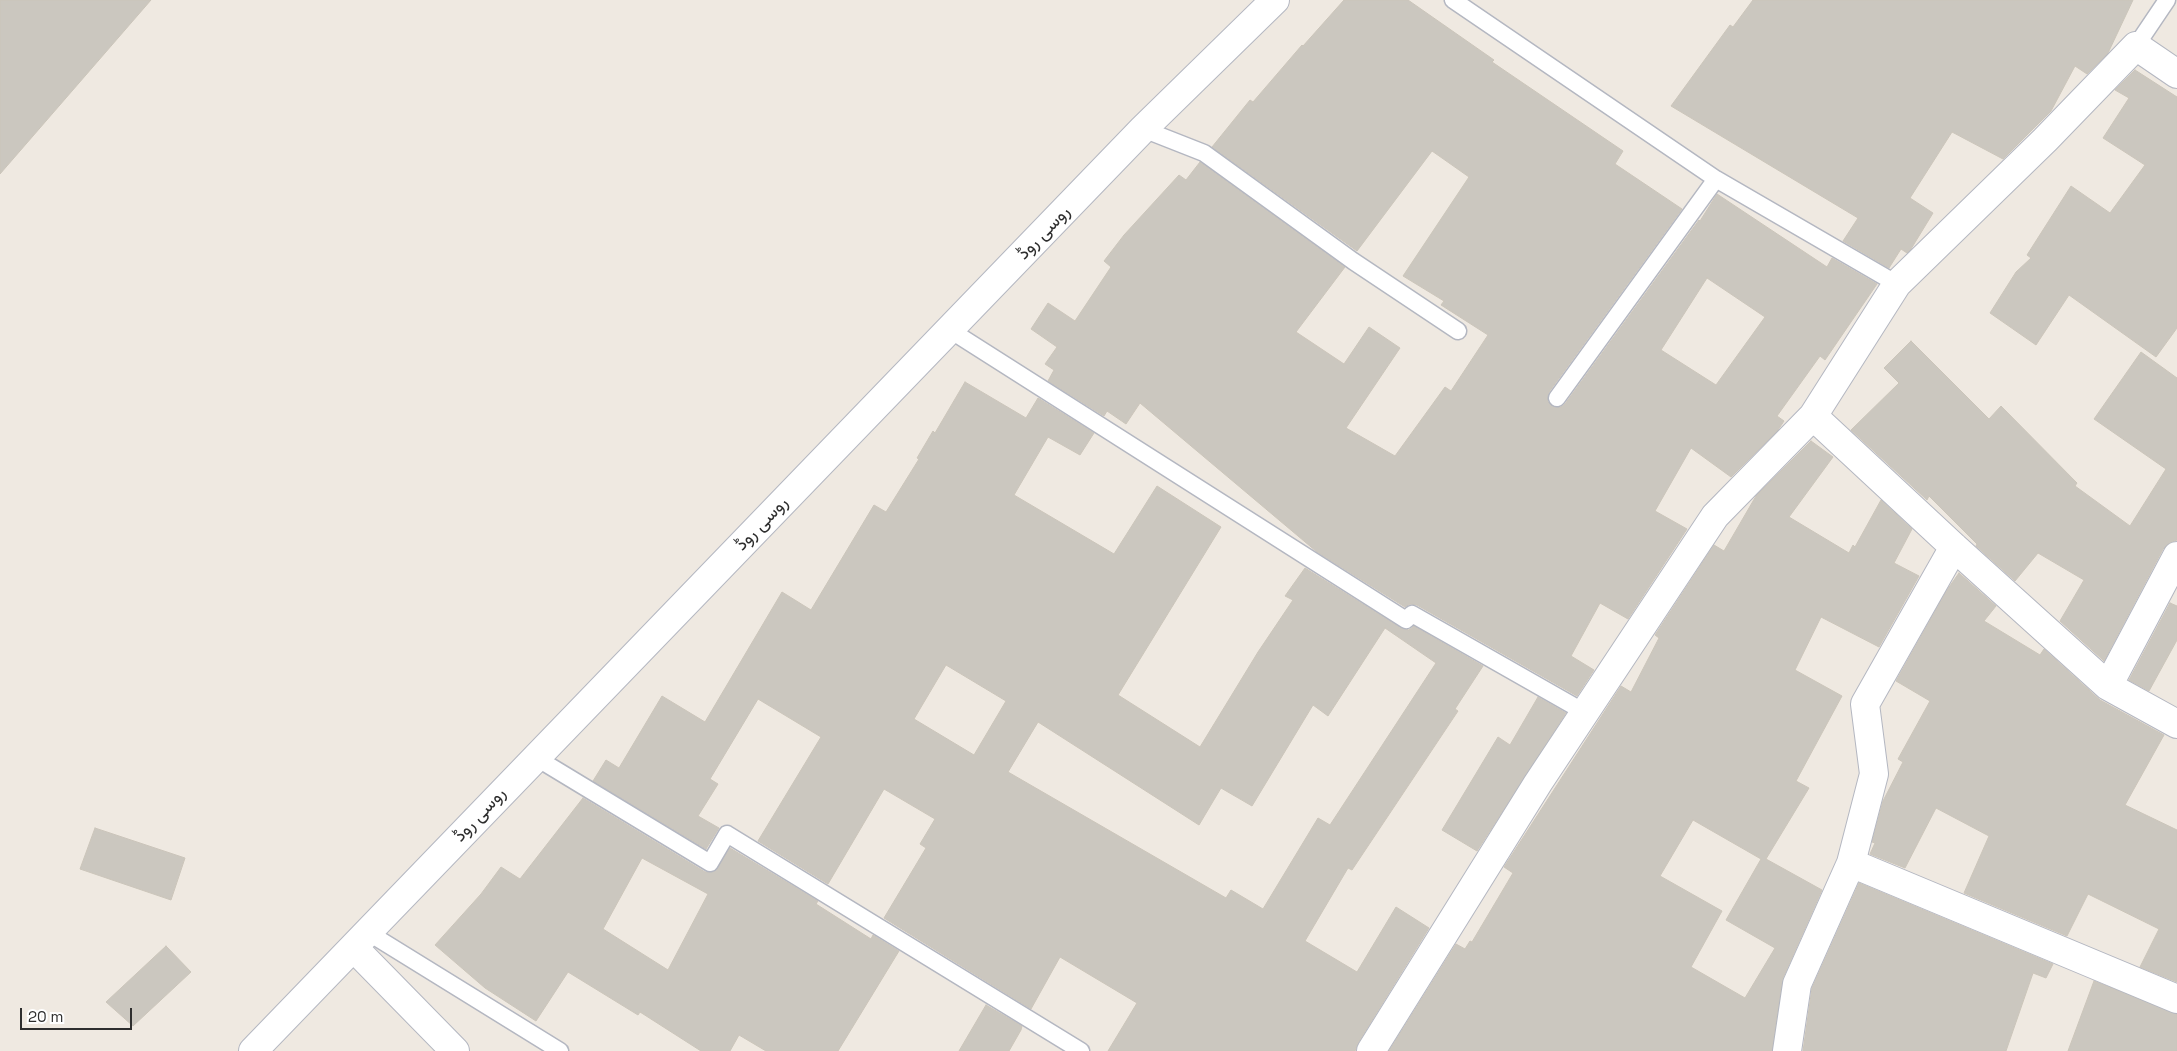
<!DOCTYPE html>
<meta charset="utf-8">
<style>
body{margin:0}
#map{position:relative;width:2177px;height:1051px;overflow:hidden;background:#efe9e1;font-family:"Space Grotesk",sans-serif}
canvas{display:block}
.scale{position:absolute;left:20px;top:1008px;width:112px;height:22px;box-sizing:border-box;border:2px solid #2e2e2e;border-top:0;padding-left:6px;font-size:15px;line-height:18px;white-space:nowrap;color:#2e2e2e;-webkit-text-stroke:4px #fff;paint-order:stroke}
</style>
<div id="map">
<canvas width="2177" height="1051"></canvas>
<div class="scale">20 m</div>
</div>
<script>
const context = document.querySelector('canvas').getContext('2d');
context.lineJoin = 'round';
function fill(path, color) {
  context.fillStyle = color;
  context.fill(path, 'evenodd');
}
function toPath(rows) {
  const path = new Path2D();
  for (const r of rows) {
    path.moveTo(r[0], r[1]);
    for (let i = 2; i < r.length; i += 2) path.lineTo(r[i], r[i + 1]);
  }
  return path;
}
function trace(path, color, width, dash) {
  context.strokeStyle = color;
  context.lineWidth = width;
  context.lineCap = dash ? 'butt' : 'round';
  context.setLineDash(dash || []);
  context.stroke(path);
}
function drawText(font, color, halo, rows, align = 'center') {
  context.font = font + ' "Space Grotesk",Vazirmatn,sans-serif';
  context.lineWidth = 4;
  context.setLineDash([]);
  context.textBaseline = 'middle';
  context.strokeStyle = halo;
  context.fillStyle = color;
  for (const [text, x, y, turn = 0] of rows) {
    context.save();
    context.translate(x, y);
    context.rotate((+turn || 0) * Math.PI / 180);
    context.textAlign = isNaN(turn) ? turn : align;
    if (halo) context.strokeText(text, 0, 0);
    context.fillText(text, 0, 0);
    context.restore();
  }
}
const building = toPath([
 [0,0,151,0,0,174,0,0],
 [1344,0,1408,0,1494,60,1492,62,1623,151,1615,164,1682,209,1549,392,1548,402,1552,406,1561,407,1565,404,1699,220,1700,221,1717,194,1827,267,1832,258,1877,284,1825,360,1820,356,1777,416,1784,421,1778,430,1731,477,1691,448,1655,511,1687,529,1628,619,1600,603,1571,656,1594,670,1577,696,1417,605,1410,604,1405,607,1317,552,1140,403,1126,424,1107,411,1104,416,1048,381,1054,370,1045,364,1057,347,1031,329,1048,303,1075,321,1111,267,1104,261,1124,235,1179,175,1186,180,1200,162,1345,267,1296,332,1344,364,1369,327,1400,348,1346,428,1395,456,1445,387,1451,391,1488,335,1441,305,1444,301,1403,276,1469,177,1432,151,1357,251,1212,147,1250,100,1253,102,1302,45,1303,46,1344,0],
 [1707,278,1765,317,1716,385,1661,350,1707,278],
 [1753,0,2133,0,2108,53,2087,74,2075,66,2051,111,2003,159,1952,132,1910,198,1933,213,1911,249,1907,253,1901,249,1889,268,1843,241,1858,218,1671,106,1730,25,1733,27,1753,0],
 [2135,70,2177,97,2177,328,2156,357,2069,295,2036,345,1990,313,2016,272,2031,258,2027,255,2071,186,2110,213,2145,165,2103,138,2129,98,2115,90,2135,70],
 [1911,341,1989,419,2001,406,2077,483,2075,486,2130,526,2166,469,2094,419,2141,352,2177,378,2177,540,2169,543,2163,549,2104,661,2060,621,2084,580,2038,553,2015,581,1976,546,1977,544,1929,496,1927,500,1851,430,1899,383,1884,368,1911,341],
 [965,382,1026,418,1038,398,1094,433,1080,455,1048,437,1014,495,1114,554,1157,486,1221,527,1118,695,1200,747,1258,652,1293,600,1285,596,1305,568,1401,628,1409,630,1414,626,1483,666,1455,709,1458,711,1352,870,1348,868,1305,941,1357,972,1396,907,1429,928,1358,1043,1355,1051,1108,1051,1137,1003,1060,957,1031,1009,884,918,926,848,920,844,935,819,884,789,828,884,758,841,821,737,758,699,710,779,718,784,698,816,719,828,706,849,593,781,606,760,619,768,662,696,705,722,782,592,811,610,874,505,886,512,919,459,917,458,933,431,935,433,965,382],
 [1385,628,1436,663,1330,825,1318,818,1263,909,1231,890,1226,898,1008,772,1038,722,1199,825,1221,788,1252,806,1313,705,1328,716,1385,628],
 [946,665,1006,701,974,755,914,719,946,665],
 [1811,441,1833,457,1789,517,1849,553,1853,545,1855,547,1881,500,1912,529,1894,563,1919,576,1879,647,1821,617,1795,670,1842,696,1796,781,1809,788,1766,859,1822,890,1783,978,1772,1051,1389,1051,1456,944,1465,949,1470,941,1472,942,1513,873,1504,867,1621,686,1631,692,1659,638,1655,635,1714,545,1724,551,1756,496,1811,441],
 [1693,820,1761,859,1726,920,1775,948,1745,998,1691,967,1722,911,1660,876,1693,820],
 [1959,573,1996,606,1984,621,2040,655,2044,649,2100,700,2164,735,2125,805,2177,830,2177,982,2140,967,2159,929,2088,894,2067,936,1964,893,1989,836,1936,808,1905,868,1870,854,1875,843,1872,842,1883,801,1903,762,1898,759,1930,701,1896,681,1947,590,1959,573],
 [2170,603,2177,606,2177,640,2149,691,2129,680,2170,603],
 [1538,697,1566,713,1477,851,1442,830,1498,737,1510,745,1538,697],
 [583,798,705,872,715,871,730,848,818,901,816,904,871,939,873,935,899,951,838,1051,766,1051,739,1035,730,1051,701,1051,640,1012,638,1015,568,972,536,1021,485,988,435,945,481,894,501,867,520,879,583,798],
 [642,858,708,894,668,970,603,929,642,858],
 [95,828,185,858,171,900,80,869,95,828],
 [1859,883,2053,964,2046,978,2033,973,2006,1051,1803,1051,1812,988,1859,883],
 [166,946,191,972,133,1026,106,1002,166,946],
 [2094,981,2177,1014,2177,1051,2068,1051,2094,981],
 [986,1005,1022,1026,1021,1030,1009,1051,959,1051,986,1005]
]);
fill(building, '#cbc7bf');
trace(building, '#cbc5ba', 1);
const service = toPath([
 [1453,0,1716,179,1897,284],
 [2136,46,2167,0],
 [1143,129,1204,153,1353,261,1458,331],
 [950,330,1406,620,1412,614,1586,713],
 [1557,398,1716,179],
 [535,757,710,863,727,834,1081,1051],
 [369,933,560,1051]
]);
const minor = toPath([
 [1813,416,1954,547,2108,686,2177,724],
 [2108,686,2177,556],
 [1851,863,2177,999],
 [1371,1051,1538,783,1715,516,1813,416,1897,284,2045,140,2136,46,2177,74],
 [1787,1051,1797,984,1851,863,1874,774,1865,704,1954,547]
]);
const tertiary = toPath([
 [354,948,455,1051]
]);
const secondary = toPath([
 [253,1051,1143,129,1275,0]
]);
trace(service, '#b4b7c1', 19);
trace(minor, '#b4b7c1', 30);
trace(tertiary, '#b4b7c1', 30);
trace(secondary, '#b4b7c1', 30);
trace(service, '#fff', 16);
trace(minor, '#fff', 28);
trace(tertiary, '#fff', 28);
trace(secondary, '#fff', 28);
drawText('18px', '#2e2e2e', '#fff', [
 ["روسی روڈ",1044,233,-46],
 ["روسی روڈ",762,524,-46],
 ["روسی روڈ",480,815,-47]
]);
</script>
